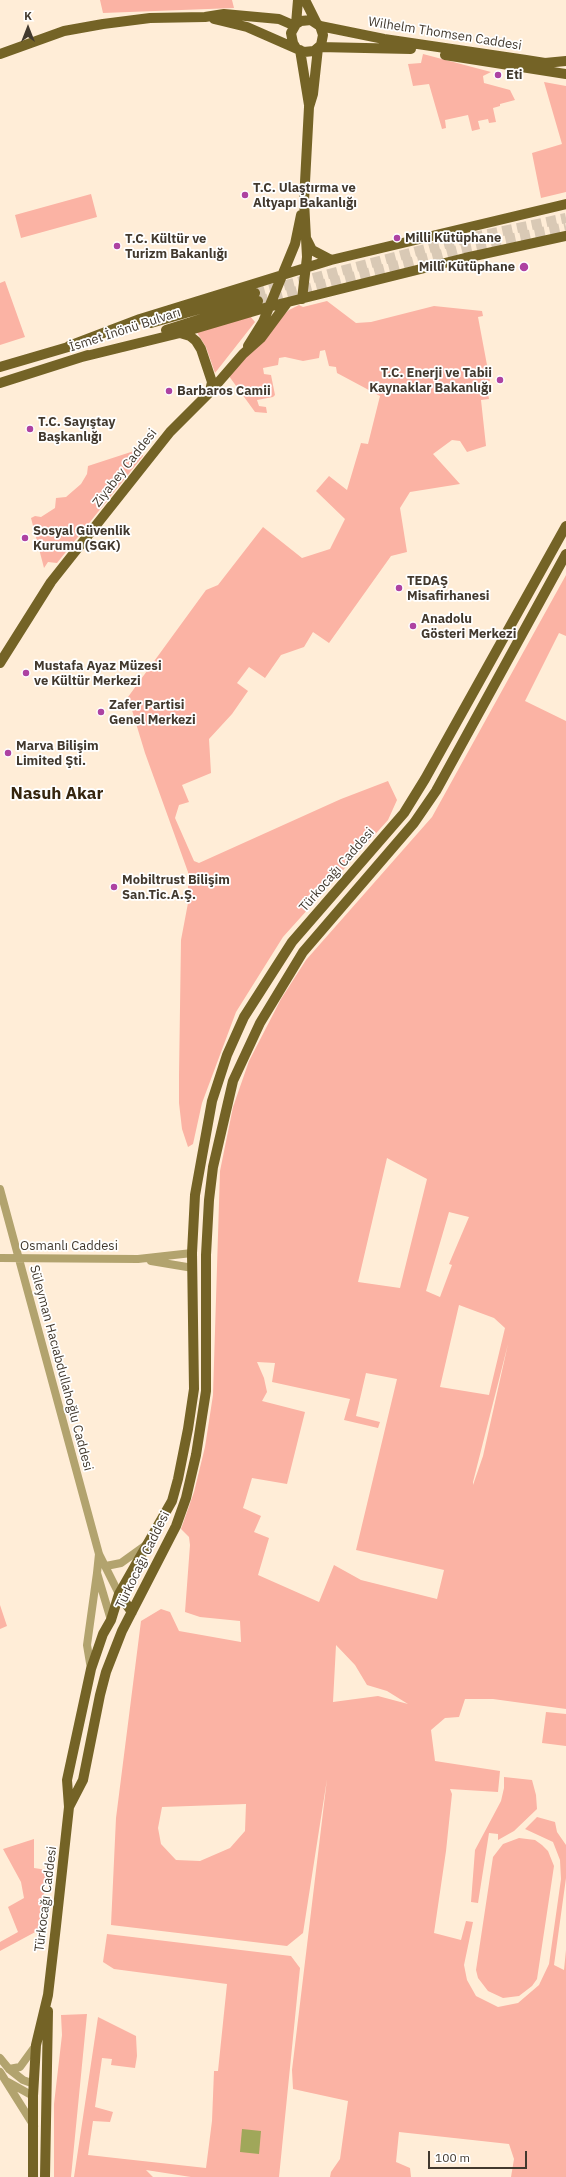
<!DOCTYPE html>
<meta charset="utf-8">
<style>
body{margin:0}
#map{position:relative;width:566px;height:2177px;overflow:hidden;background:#ffedd7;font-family:"IBM Plex Sans",sans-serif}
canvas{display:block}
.north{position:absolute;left:8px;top:8px;width:40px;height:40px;-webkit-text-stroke:3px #fff;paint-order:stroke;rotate:0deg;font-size:11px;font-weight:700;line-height:16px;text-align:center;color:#42392e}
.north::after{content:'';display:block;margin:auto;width:14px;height:18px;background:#42392e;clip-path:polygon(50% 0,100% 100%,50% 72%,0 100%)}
.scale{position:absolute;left:428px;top:2151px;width:99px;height:18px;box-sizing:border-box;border:2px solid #42392e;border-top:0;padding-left:5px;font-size:12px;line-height:14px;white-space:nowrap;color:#42392e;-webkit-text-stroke:3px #fff;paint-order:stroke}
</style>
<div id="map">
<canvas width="566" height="2177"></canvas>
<div class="north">K</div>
<div class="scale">100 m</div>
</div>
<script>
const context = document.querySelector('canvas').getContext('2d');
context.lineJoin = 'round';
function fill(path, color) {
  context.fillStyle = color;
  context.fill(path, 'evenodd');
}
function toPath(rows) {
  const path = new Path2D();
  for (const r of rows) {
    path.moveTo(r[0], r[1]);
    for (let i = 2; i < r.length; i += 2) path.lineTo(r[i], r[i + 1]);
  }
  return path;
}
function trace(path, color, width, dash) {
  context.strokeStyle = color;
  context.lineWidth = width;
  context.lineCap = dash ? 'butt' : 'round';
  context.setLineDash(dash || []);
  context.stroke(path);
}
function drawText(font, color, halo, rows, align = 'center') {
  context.font = font + ' "IBM Plex Sans",sans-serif';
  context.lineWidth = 3.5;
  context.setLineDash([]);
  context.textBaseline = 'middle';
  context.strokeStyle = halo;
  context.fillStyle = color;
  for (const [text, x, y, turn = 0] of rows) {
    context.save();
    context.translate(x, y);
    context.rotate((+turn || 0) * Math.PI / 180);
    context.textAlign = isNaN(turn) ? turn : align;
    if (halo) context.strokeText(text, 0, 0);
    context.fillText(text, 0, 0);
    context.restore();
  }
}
fill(toPath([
 [100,0,232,0,234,8,103,13],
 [423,54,491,72,483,76,484,83,510,90,515,100,500,104,500,106,493,108,496,122,489,123,488,119,478,121,480,129,472,131,468,115,445,120,446,128,442,129,429,84,413,86,408,64,421,63],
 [544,82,566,86,566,192,541,198,532,153,562,144],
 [91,194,97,217,21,238,15,215],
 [5,281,25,337,0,345,0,283],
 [327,301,356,323,371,322,434,306,482,311,483,316,478,317,490,381,477,383,479,390,487,388,489,399,481,400,486,446,467,452,460,441,452,440,433,454,460,484,410,492,400,508,407,552,391,556,329,643,313,632,304,647,281,655,265,678,249,667,237,683,248,691,232,714,209,739,211,773,182,785,189,802,179,805,175,818,194,861,199,863,341,799,388,781,397,800,388,820,283,937,236,1012,202,1103,193,1144,188,1147,182,1129,179,1103,179,1075,181,940,188,903,188,872,145,753,128,697,206,590,218,585,263,527,302,558,330,549,345,519,316,491,329,476,347,490,361,443,368,444,380,396,337,373,336,367,329,366,325,350,320,351,319,358,303,361,285,357,279,358,278,365,263,368,264,374,271,375,275,395,273,397,257,400,259,406,266,407,267,413,255,412,226,372,243,350,289,310,299,305,303,307],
 [250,316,255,322,215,373,206,347,196,331],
 [134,451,140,451,143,456,57,563,48,562,44,568,31,518,35,516,41,517,55,508,56,498,66,497,81,484,87,474,88,466],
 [566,575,566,636,559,633,525,701,566,721,566,1709,493,1699,465,1699,459,1717,445,1718,431,1730,435,1761,500,1771,498,1792,450,1789,452,1794,446,1851,434,1933,461,1940,466,1921,473,1922,464,1965,467,1980,476,1996,498,2007,518,2003,539,1985,549,1964,561,1879,560,1860,553,1842,525,1829,537,1817,555,1822,557,1832,566,1845,566,1878,554,1965,564,1970,566,1950,566,2177,511,2177,514,2159,509,2144,399,2132,396,2162,410,2168,411,2177,330,2177,331,2172,340,2159,348,2101,293,2089,292,2070,327,1779,303,1933,287,1946,111,1925,116,1818,141,1621,161,1609,170,1612,179,1631,241,1642,240,1621,200,1617,185,1612,190,1545,189,1537,181,1529,194,1492,205,1447,213,1395,220,1171,233,1107,249,1061,281,999,306,960,432,817],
 [387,1158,427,1179,400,1288,358,1282],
 [449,1212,469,1217,449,1264,452,1265,440,1297,426,1291],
 [459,1305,494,1318,505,1328,489,1395,440,1387],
 [508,1344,483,1456,473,1485,473,1482],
 [257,1362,275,1363,272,1382,350,1399,344,1420,378,1428,380,1422,356,1416,366,1373,397,1379,356,1550,444,1570,437,1599,361,1580,334,1565,319,1602,258,1575,269,1538,254,1532,261,1516,243,1508,252,1478,287,1484,305,1412,262,1401,267,1392,264,1378],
 [336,1645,355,1665,367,1685,387,1691,408,1704,378,1696,333,1702],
 [246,1804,245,1831,230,1848,200,1861,176,1860,161,1844,158,1828,162,1807],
 [0,1605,7,1626,0,1629],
 [546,1712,566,1714,566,1746,542,1743],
 [504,1777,532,1780,536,1795,537,1809,514,1831,498,1840,498,1834,489,1833,478,1903,471,1902,475,1850,501,1801,504,1788],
 [519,1838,535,1840,542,1845,548,1851,554,1866,537,1979,532,1986,519,1996,503,1998,488,1991,478,1978,476,1970,493,1857,503,1844],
 [34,1839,34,1868,47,1870,39,1930,0,1951,0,1942,18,1932,8,1907,24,1898,21,1882,3,1849],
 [107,1934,291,1956,300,1968,279,2177,191,2177,146,2170,153,2177,74,2177,98,2017,136,2036,137,2056,135,2068,111,2065,112,2059,102,2058,95,2107,113,2112,110,2122,93,2121,88,2155,206,2168,212,2121,214,2071,218,2071,227,1984,114,1969,103,1962],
 [87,2014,71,2177,54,2177,54,2104,62,2035,61,2015]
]), '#fbb3a4');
fill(toPath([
 [242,2129,261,2131,259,2154,240,2152]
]), '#a0a75a');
trace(toPath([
 [255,293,464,239,566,218],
 [258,301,466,248,566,227]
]), '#d9c9b5', 10, [10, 5]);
trace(toPath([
 [0,1189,99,1554,119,1594],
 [0,1258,138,1259,192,1253],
 [151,1261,193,1268],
 [99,1554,97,1573,111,1620],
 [106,1566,121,1563,146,1545],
 [91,1669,87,1645,97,1573],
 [0,2058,9,2069,23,2080,34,2084],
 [9,2069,20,2067,36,2045],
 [0,2072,34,2126],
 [8,2082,33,2096]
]), '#b2a36e', 8);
trace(toPath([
 [305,0,316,22],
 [214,19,247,27,304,52,314,51,321,45,323,35,320,26,311,20,301,21,296,24,291,33,293,43,296,48],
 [296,24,298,0],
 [320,26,384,39,526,60,545,63,566,61],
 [319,47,411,49],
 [300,50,309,105],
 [0,54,64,31,103,24,150,18,205,17,224,14,279,19,295,26],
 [445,55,566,74],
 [307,240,312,250,331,260],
 [302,299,307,257,304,201,309,107,313,94,318,48],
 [151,323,255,293],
 [166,330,258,301],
 [180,333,190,336,196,341,201,349,212,382,210,391],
 [69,346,140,319,331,260,566,204],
 [248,346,263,322,295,244,301,215],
 [82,357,180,333,268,307,465,258,566,236],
 [0,367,75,345],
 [0,383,88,355],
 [0,663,51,582,170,432,210,392,243,354,261,338,287,303],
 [119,1594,132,1612],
 [69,1807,83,1780,100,1695,106,1672,122,1631,176,1526,186,1498,196,1455,206,1391,206,1255,209,1200,213,1167,233,1081,260,1023,303,952,414,823,436,791,566,554],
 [33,2177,33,2096,36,2045,48,1995,56,1926,69,1807,67,1780,91,1669,103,1634,111,1620,119,1594,172,1501,178,1479,188,1429,194,1389,192,1253,195,1195,212,1101,227,1055,244,1017,292,942,404,813,425,779,566,526],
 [45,2177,48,2011]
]), '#746326', 10);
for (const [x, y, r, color] of [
 [498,75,4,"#ad42a2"],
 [245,195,4,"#ad42a2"],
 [397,238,4,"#ad42a2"],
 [117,246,4,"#ad42a2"],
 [524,267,5,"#ad42a2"],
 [500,380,4,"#ad42a2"],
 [169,391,4,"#ad42a2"],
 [30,429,4,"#ad42a2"],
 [25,538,4,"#ad42a2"],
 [399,588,4,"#ad42a2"],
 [413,626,4,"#ad42a2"],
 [26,673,4,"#ad42a2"],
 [101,712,4,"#ad42a2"],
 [8,753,4,"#ad42a2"],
 [114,887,4,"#ad42a2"]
]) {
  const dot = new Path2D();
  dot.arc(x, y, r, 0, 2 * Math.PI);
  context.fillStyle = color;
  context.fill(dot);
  trace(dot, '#fff', 1.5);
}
drawText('13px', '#42392e', '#fff', [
 ["Wilhelm Thomsen Caddesi",445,34,9],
 ["İsmet İnönü Bulvarı",125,330,-18],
 ["Ziyabey Caddesi",125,468,-52],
 ["Türkocağı Caddesi",337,870,-49],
 ["Osmanlı Caddesi",69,1246],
 ["Süleyman Hacıabdullahoğlu Caddesi",61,1368,75],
 ["Türkocağı Caddesi",143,1560,-64],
 ["Türkocağı Caddesi",46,1899,-83]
]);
drawText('bold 13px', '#42392e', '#fff', [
 ["Eti",506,75],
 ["T.C. Ulaştırma ve",253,188],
 ["Altyapı Bakanlığı",253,203],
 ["Milli Kütüphane",405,238],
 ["T.C. Kültür ve",125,239],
 ["Turizm Bakanlığı",125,254],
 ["Millî Kütüphane",515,267,"right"],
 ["T.C. Enerji ve Tabii",492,373,"right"],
 ["Kaynaklar Bakanlığı",492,388,"right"],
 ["Barbaros Camii",177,391],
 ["T.C. Sayıştay",38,422],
 ["Başkanlığı",38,437],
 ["Sosyal Güvenlik",33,531],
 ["Kurumu (SGK)",33,546],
 ["TEDAŞ",407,581],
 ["Misafirhanesi",407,596],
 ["Anadolu",421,619],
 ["Gösteri Merkezi",421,634],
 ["Mustafa Ayaz Müzesi",34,666],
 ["ve Kültür Merkezi",34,681],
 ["Zafer Partisi",109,705],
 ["Genel Merkezi",109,720],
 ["Marva Bilişim",16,746],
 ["Limited Şti.",16,761],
 ["Mobiltrust Bilişim",122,880],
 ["San.Tic.A.Ş.",122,895]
], 'left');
drawText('bold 17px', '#36260f', '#fff', [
 ["Nasuh Akar",57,794]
]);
</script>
